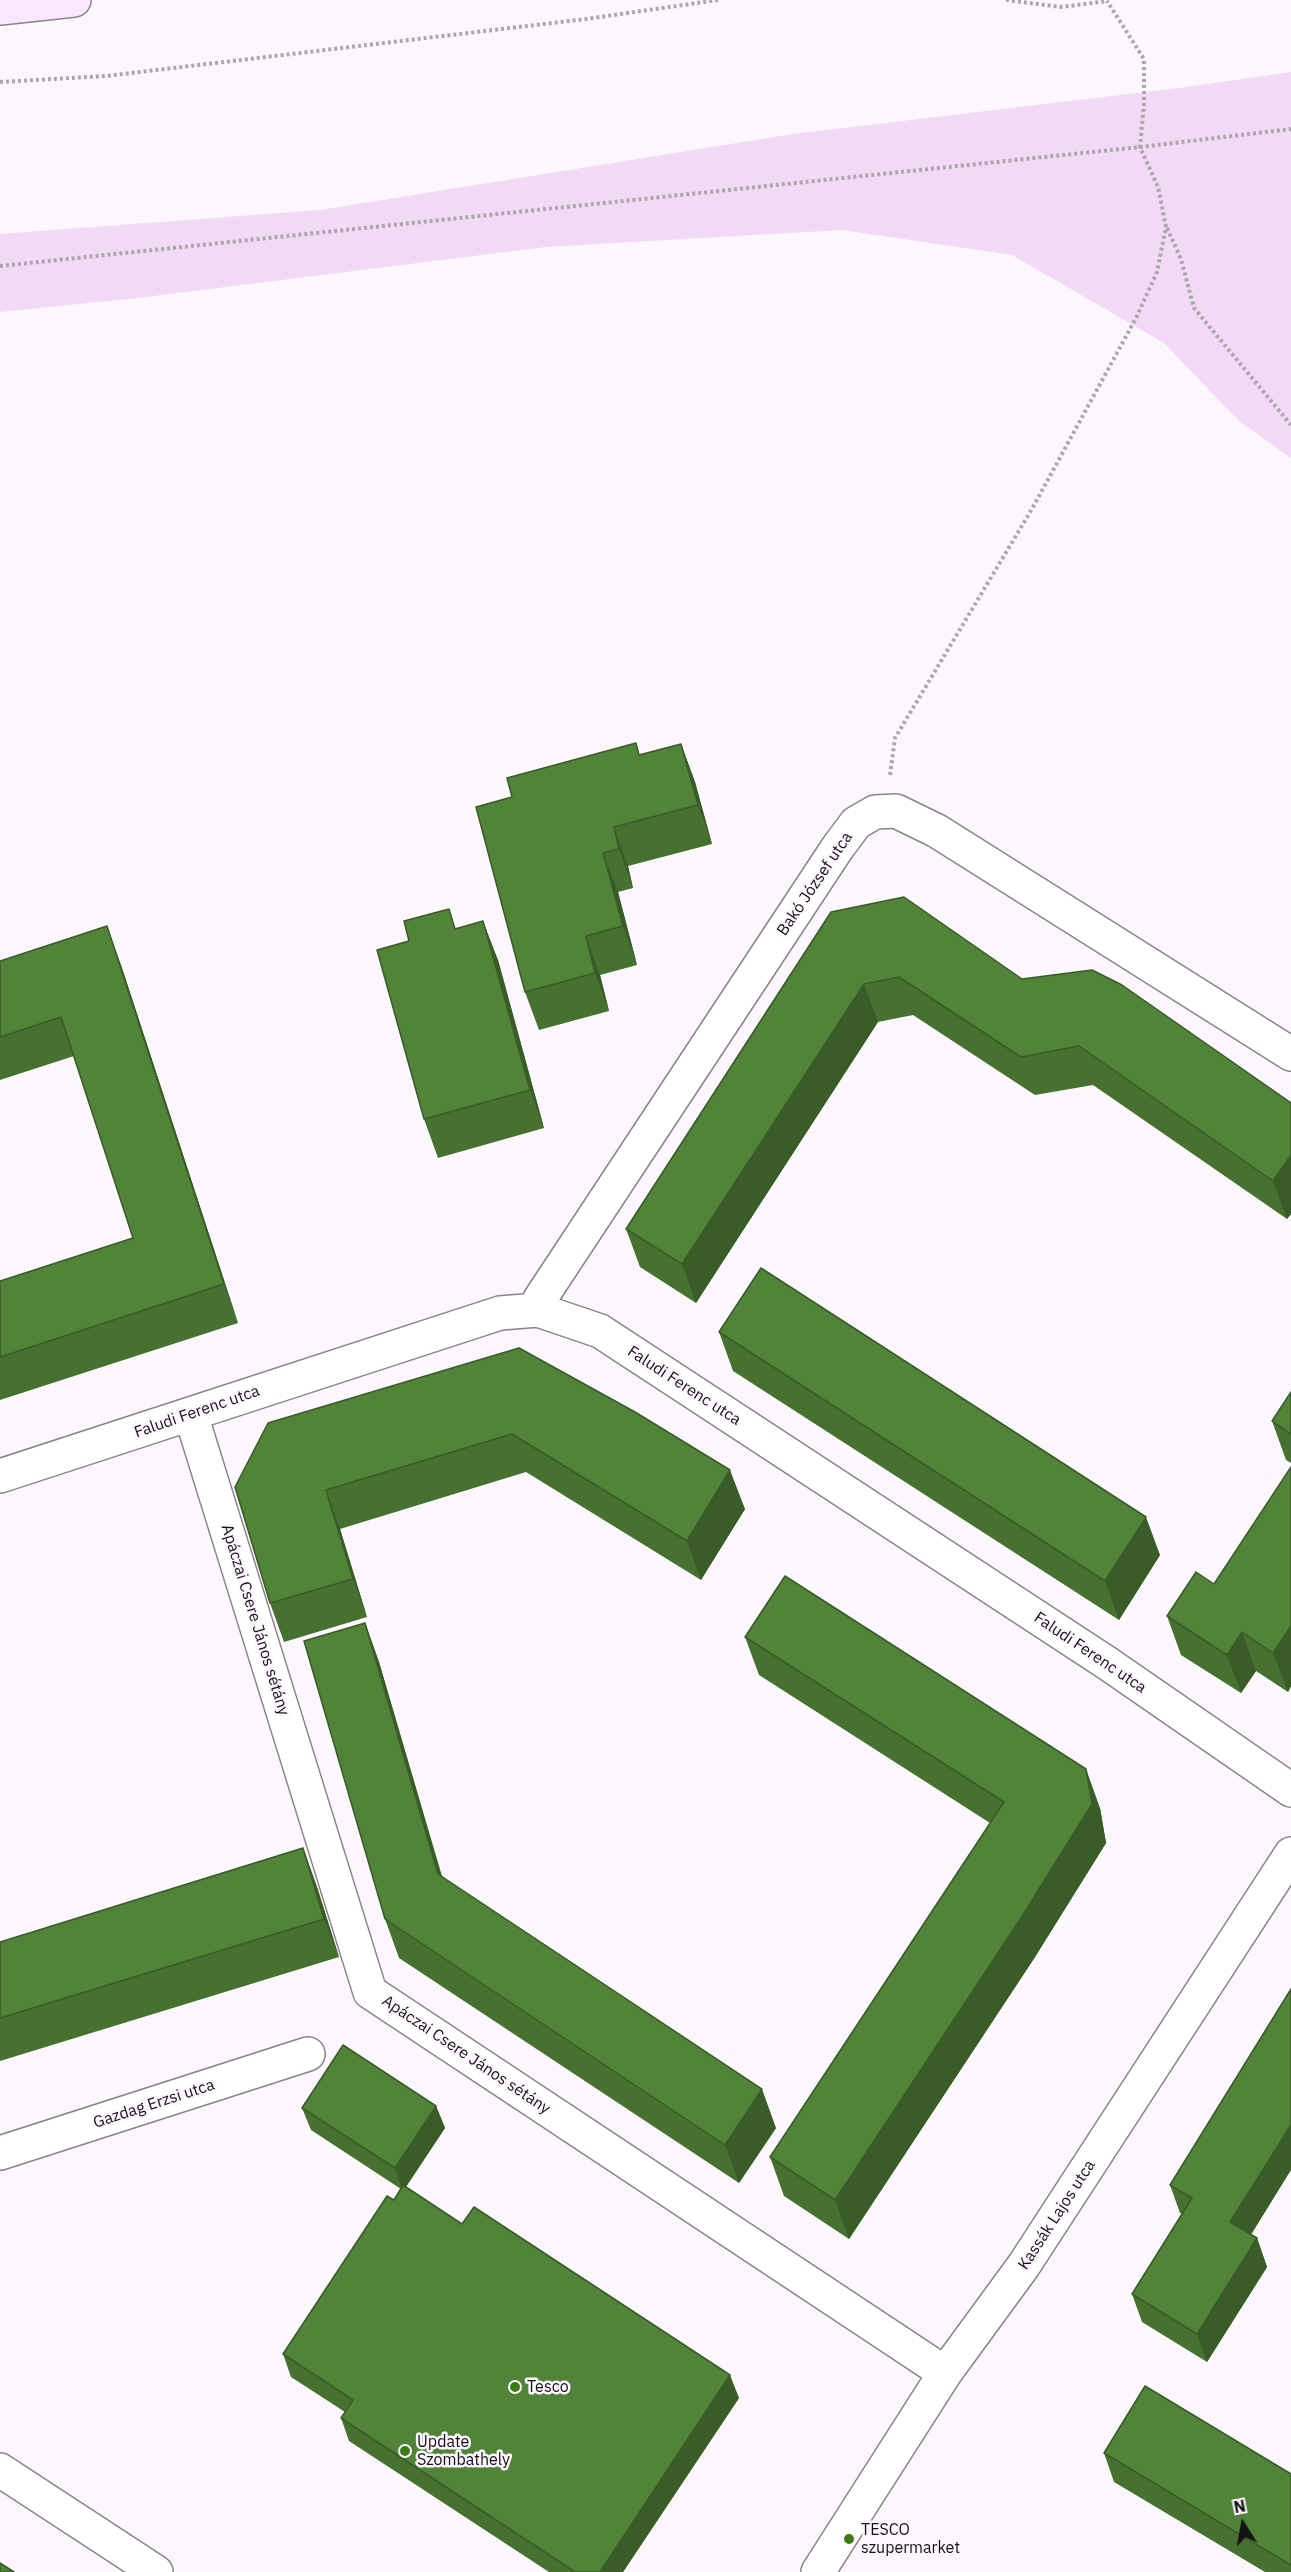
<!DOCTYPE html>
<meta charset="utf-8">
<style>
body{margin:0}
#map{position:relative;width:1291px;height:2572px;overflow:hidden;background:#fcf7fc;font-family:"IBM Plex Sans",sans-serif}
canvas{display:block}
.north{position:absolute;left:1213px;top:2494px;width:60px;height:60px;-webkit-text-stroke:4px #fcf7fc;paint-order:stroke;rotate:349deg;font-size:16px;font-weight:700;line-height:24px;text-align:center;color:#141214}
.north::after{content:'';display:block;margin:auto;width:21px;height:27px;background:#141214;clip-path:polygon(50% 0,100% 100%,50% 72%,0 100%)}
</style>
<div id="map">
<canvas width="1291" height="2572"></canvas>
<div class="north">N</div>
</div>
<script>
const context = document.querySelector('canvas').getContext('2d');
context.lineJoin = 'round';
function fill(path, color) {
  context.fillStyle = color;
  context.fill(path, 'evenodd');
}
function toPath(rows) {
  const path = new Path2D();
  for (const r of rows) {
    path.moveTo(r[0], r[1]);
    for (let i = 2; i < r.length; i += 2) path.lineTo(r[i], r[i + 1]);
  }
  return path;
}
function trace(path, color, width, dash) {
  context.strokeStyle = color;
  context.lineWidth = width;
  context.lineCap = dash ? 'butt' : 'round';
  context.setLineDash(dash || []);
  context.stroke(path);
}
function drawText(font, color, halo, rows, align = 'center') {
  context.font = font + ' "IBM Plex Sans",sans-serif';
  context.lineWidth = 5;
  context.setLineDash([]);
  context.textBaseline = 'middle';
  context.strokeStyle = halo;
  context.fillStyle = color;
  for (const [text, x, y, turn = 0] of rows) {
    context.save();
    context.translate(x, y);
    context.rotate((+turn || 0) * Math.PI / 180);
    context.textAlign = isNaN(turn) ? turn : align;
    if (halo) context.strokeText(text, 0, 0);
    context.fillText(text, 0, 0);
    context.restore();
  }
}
fill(toPath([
 [1291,72,1291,458,1239,421,1164,343,1012,255,842,230,546,247,138,298,0,312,0,234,320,210,793,134,1179,88]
]), '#f2d9f6');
const street = toPath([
 [538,1310,540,1299,838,847,856,823,875,812,896,811,937,831,1291,1054],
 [191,1415,370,1992,945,2373],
 [0,1476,500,1313,538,1310,600,1331,1107,1663,1291,1790],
 [0,2153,308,2054],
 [0,2470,156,2572],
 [818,2572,945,2373,1024,2265,1291,1854]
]);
const secondary = toPath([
 [0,8,74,0]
]);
trace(street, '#888489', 36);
trace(secondary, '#888489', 36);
trace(toPath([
 [1006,0,1061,7,1108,1],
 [0,82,106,76,586,19,718,0],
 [1167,228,1181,259,1194,308,1291,425],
 [0,266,1140,147,1291,129],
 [890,775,895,738,1032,509,1136,318,1157,272,1166,227,1158,187,1140,147,1144,104,1144,59,1107,1]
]), '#aba7ab', 4, [3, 3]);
trace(street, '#fff', 33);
trace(secondary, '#fae7fe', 33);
fill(toPath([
 [681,744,695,782,712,844,628,866,633,888,618,892,637,965,600,975,609,1011,539,1030,525,992,512,797,640,755],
 [831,912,1022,979,1291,1103,1291,1214,1287,1219,1093,1085,1035,1095,913,1015,878,1022,696,1303,640,1267,626,1229],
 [456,928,498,960,544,1128,438,1158,424,1119],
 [0,961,121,965,238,1323,0,1400,0,1281,133,1238,74,1056,0,1080],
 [719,1332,1160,1555,1119,1620,733,1371],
 [519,1348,745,1509,701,1580,526,1472,340,1529,367,1617,284,1642,270,1603,235,1487],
 [1291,1392,1291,1463,1286,1460,1272,1421],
 [1291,1467,1291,1686,1288,1692,1256,1671,1241,1693,1181,1655,1167,1616,1214,1584],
 [365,1623,379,1662,442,1876,776,2128,739,2183,399,1958,385,1919],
 [745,1637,1100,1808,1106,1843,1035,1957,849,2239,784,2196,770,2157,990,1823,759,1675],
 [303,1848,317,1887,339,1957,0,2061,0,1942],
 [436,2106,445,2128,406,2187,462,2224,739,2398,623,2572,549,2572,349,2441,341,2418,345,2412,291,2377,283,2354,401,2189,311,2130,302,2108],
 [1170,2185,1257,2238,1267,2267,1207,2362,1142,2322,1132,2294,1182,2214,1180,2213],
 [1104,2453,1291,2474,1291,2572,1265,2572,1114,2482]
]), '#467131');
fill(toPath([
 [681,744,695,782,712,844,698,805],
 [614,827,628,866,633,888,619,849],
 [603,853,618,892,637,965,623,926],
 [483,921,498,960,544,1128,530,1090],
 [107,926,121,965,238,1323,224,1284],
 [586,936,600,975,609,1011,595,973],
 [864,984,878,1022,696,1303,682,1264],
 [1291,1155,1291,1214,1287,1219,1273,1181],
 [730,1470,745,1509,701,1580,687,1541],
 [326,1490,340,1529,367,1617,353,1579],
 [1146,1517,1160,1555,1119,1620,1105,1581],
 [365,1623,379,1662,452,1913,438,1874],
 [1291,1626,1291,1686,1288,1692,1273,1653],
 [1242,1632,1256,1671,1241,1693,1227,1655],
 [1086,1769,1100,1808,1106,1843,1035,1957,849,2239,835,2200],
 [303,1848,317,1887,339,1957,324,1919],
 [762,2089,776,2128,739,2183,725,2145],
 [436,2106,445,2128,403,2191,395,2168],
 [1291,2125,1291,2170,1241,2251,1230,2222],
 [1257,2238,1267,2267,1207,2362,1197,2334],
 [730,2375,739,2398,623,2572,600,2572]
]), '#395c28');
const building = toPath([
 [636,743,639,755,681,744,698,805,614,827,619,849,603,853,623,926,586,936,595,973,525,992,476,807,512,797,507,778,636,743],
 [904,897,1022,979,1092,970,1122,985,1291,1103,1291,1155,1273,1181,1079,1046,1021,1057,899,977,864,984,682,1264,626,1229,831,912,904,897],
 [449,909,455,929,483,921,530,1090,424,1119,377,950,409,941,404,921,449,909],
 [107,926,224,1284,0,1357,0,1281,133,1238,61,1017,0,1037,0,961,107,926],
 [761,1268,1146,1517,1105,1581,719,1332,761,1268],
 [519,1348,635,1412,730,1470,687,1541,512,1434,326,1490,353,1579,270,1603,235,1487,268,1423,519,1348],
 [1291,1392,1291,1434,1272,1421,1291,1392],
 [1291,1467,1291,1626,1273,1653,1242,1632,1227,1655,1167,1616,1196,1572,1214,1584,1291,1467],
 [785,1576,1086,1769,1092,1804,1021,1918,835,2200,770,2157,1004,1802,745,1637,785,1576],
 [365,1623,438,1874,762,2089,725,2145,385,1919,304,1641,365,1623],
 [303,1848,324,1919,0,2018,0,1942,303,1848],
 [1291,1989,1291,2125,1230,2222,1257,2238,1197,2334,1132,2294,1192,2198,1170,2185,1291,1989],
 [343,2045,436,2106,395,2168,302,2108,343,2045],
 [403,2185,462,2224,474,2207,730,2375,600,2572,575,2572,341,2418,353,2400,283,2354,387,2196,394,2200,403,2185],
 [1145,2386,1291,2474,1291,2565,1104,2453,1145,2386],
 [0,2563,14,2572,0,2572,0,2563]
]);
fill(building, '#518339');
trace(building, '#395c28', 1.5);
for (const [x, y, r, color] of [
 [515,2387,6,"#3f7c18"],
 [405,2451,6,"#3f7c18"],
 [849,2539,6,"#3f7c18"]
]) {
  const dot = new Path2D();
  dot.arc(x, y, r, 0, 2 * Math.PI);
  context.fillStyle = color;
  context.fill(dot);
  trace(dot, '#fcf7fc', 2);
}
drawText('16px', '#141214', '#fcf7fc', [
 ["Bakó József utca",815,884,-56],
 ["Faludi Ferenc utca",684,1386,33],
 ["Faludi Ferenc utca",197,1412,-19],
 ["Apáczai Csere János sétány",255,1620,73],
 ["Faludi Ferenc utca",1090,1653,34],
 ["Apáczai Csere János sétány",466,2055,34],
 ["Gazdag Erzsi utca",154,2104,-18],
 ["Kassák Lajos utca",1057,2215,-57]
]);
drawText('16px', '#141214', '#fcf7fc', [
 ["Tesco",527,2387],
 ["Update",417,2442],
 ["Szombathely",417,2460],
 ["TESCO",861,2530],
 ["szupermarket",861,2548]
], 'left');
</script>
